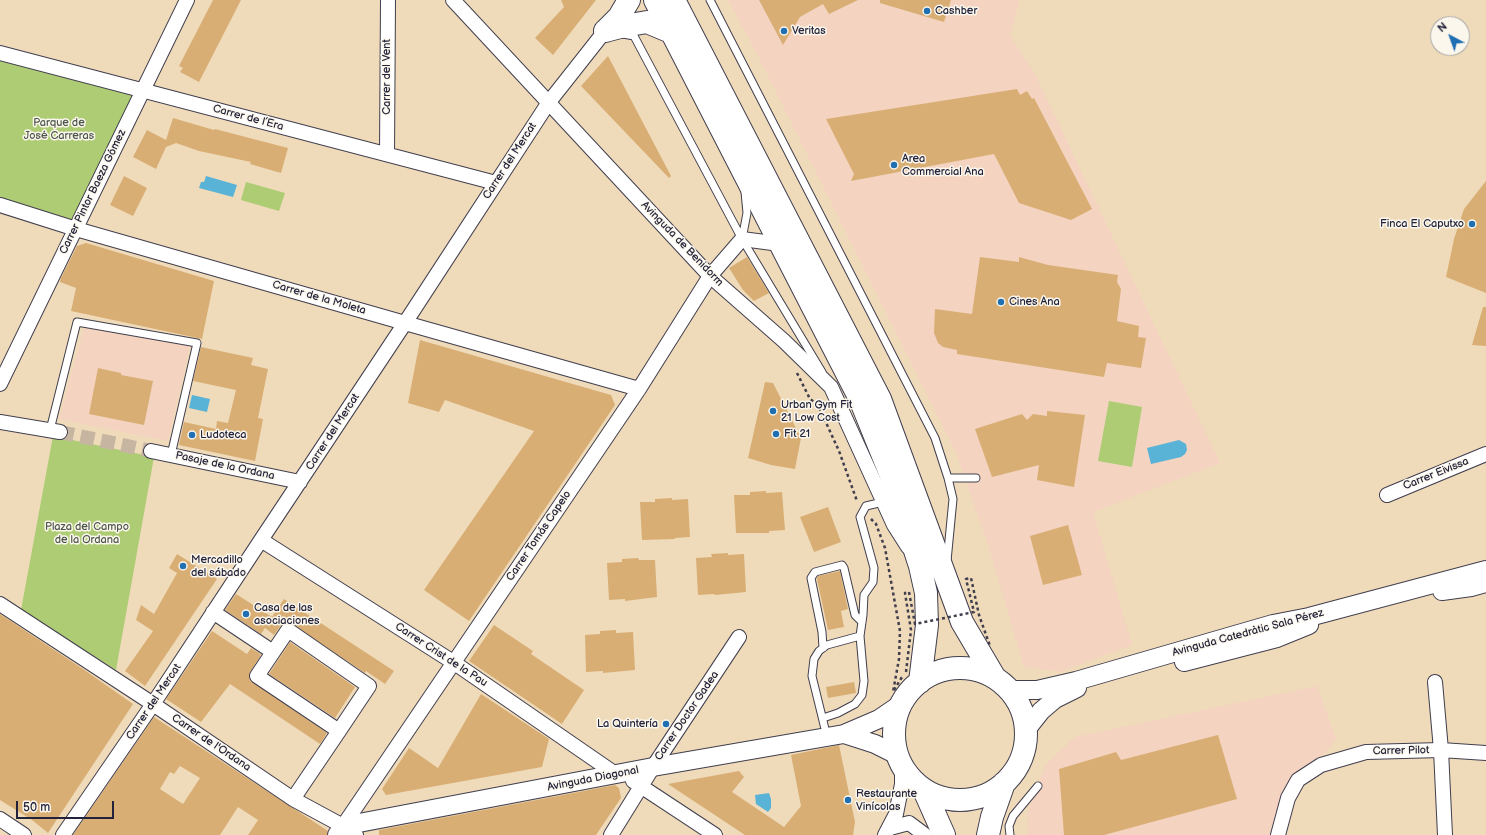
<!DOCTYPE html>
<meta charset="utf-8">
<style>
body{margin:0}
#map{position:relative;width:1486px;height:835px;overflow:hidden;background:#efdbba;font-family:"Balsamiq Sans",sans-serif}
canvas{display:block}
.north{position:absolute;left:1430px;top:16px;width:40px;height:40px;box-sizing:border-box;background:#fbf7ec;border:1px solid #a4a2a5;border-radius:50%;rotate:319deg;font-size:11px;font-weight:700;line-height:16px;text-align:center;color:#22223b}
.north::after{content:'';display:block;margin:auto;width:14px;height:18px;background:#1f6fb2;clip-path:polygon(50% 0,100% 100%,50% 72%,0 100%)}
.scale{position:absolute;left:16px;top:801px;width:98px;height:18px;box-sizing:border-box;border:2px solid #22223b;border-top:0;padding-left:5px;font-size:12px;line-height:14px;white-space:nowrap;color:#22223b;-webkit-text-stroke:3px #fbf7ec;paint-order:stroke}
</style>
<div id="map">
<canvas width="1486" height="835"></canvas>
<div class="north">N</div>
<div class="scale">50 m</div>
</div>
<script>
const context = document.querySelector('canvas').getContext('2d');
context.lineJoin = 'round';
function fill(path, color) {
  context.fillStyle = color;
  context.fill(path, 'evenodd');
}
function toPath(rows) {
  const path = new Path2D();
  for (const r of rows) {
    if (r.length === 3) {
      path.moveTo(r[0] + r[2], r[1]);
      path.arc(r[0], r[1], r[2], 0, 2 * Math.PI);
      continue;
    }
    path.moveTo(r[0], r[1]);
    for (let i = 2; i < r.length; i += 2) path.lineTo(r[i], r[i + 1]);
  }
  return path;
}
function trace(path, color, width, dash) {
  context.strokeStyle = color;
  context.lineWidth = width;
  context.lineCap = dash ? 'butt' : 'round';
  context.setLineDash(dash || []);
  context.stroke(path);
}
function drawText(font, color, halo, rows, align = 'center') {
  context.font = font + ' "Balsamiq Sans",sans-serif';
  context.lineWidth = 3;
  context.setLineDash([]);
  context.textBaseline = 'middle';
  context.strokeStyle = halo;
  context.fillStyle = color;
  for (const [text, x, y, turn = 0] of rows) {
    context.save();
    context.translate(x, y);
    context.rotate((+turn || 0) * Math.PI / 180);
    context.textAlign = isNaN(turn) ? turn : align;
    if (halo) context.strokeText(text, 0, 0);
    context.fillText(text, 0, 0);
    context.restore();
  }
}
fill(toPath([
 [728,0,1020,0,1010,35,1034,72,1220,463,1093,512,1132,645,1060,672,1024,667,989,548,956,453,756,52],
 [84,328,190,346,168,441,59,419],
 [1317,686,1336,739,1283,804,1282,835,1028,835,1027,814,1046,764,1075,737]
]), '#f4d3c0');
fill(toPath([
 [0,53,143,90,76,229,0,205],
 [246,182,285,193,279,211,241,200],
 [1109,401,1142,407,1132,467,1098,461],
 [53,436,154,457,116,670,21,610]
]), '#adcc74');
fill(toPath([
 [206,176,237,185,233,197,199,188,201,182,204,182],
 [192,395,210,399,207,412,189,408],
 [1179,440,1186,444,1187,450,1185,454,1181,457,1151,464,1147,448],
 [769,793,771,799,771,808,768,812,756,804,755,795]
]), '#59b3d7');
fill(toPath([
 [213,0,241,0,199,82,180,72,183,68,179,66],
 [561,0,596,0,553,55,535,38,564,7],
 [759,0,858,0,829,14,823,4,800,17,783,45],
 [880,0,951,0,944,22,880,3],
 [608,56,671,176,669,178,581,86],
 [1017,89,1020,95,1027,91,1032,99,1034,98,1092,209,1071,220,1019,203,994,154,851,181,854,174,826,119],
 [173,118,214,130,215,129,288,148,281,173,250,164,251,162,199,151,176,143,166,147,156,169,133,157,147,130,166,140],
 [124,176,147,188,133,216,110,205],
 [1486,181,1486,293,1446,277,1454,239,1464,209],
 [86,243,214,281,202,339,71,311,76,288,60,282,61,278,77,246],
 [747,257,769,293,754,301,743,290,729,268],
 [980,257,1019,262,1019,257,1048,265,1118,275,1117,282,1121,289,1117,321,1139,326,1138,337,1146,338,1141,368,1107,363,1104,377,957,354,957,350,943,347,938,343,934,333,935,309,972,314],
 [1483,307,1486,307,1486,346,1472,345],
 [420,340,611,395,615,405,469,621,424,590,534,431,445,400,439,412,408,403],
 [201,347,253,358,251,365,268,369,258,418,263,419,255,461,179,445,184,422,216,429,217,421,228,423,236,390,193,381],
 [98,368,121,373,121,375,153,381,144,425,89,414],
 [765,382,773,383,801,438,795,469,771,465,748,458],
 [1047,411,1085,415,1074,487,1037,480,1039,465,992,477,975,429,1022,414,1027,420,1033,414,1047,416],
 [766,491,766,493,782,492,785,530,769,531,769,533,736,533,734,495,750,495,750,492],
 [672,498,672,500,688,499,690,537,675,538,675,539,642,540,640,502,655,502,655,499],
 [828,507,841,542,814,552,800,517],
 [1068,525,1082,575,1043,585,1030,536],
 [728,553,728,555,744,554,746,592,715,595,714,594,698,595,696,558,712,557,711,554],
 [177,554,217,579,145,686,125,671,153,631,136,620,141,605,154,614,177,573,169,568],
 [638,558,639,560,655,560,657,597,625,601,625,599,609,600,607,563,622,562,622,559],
 [840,571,848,609,841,611,844,627,828,630,817,579,818,576],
 [236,594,272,617,284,599,394,671,385,684,366,671,365,673,289,622,285,622,281,625,274,635,265,628,261,634,225,610],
 [0,614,83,669,133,704,48,833,32,820,0,800],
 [494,625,533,651,531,654,584,690,562,724,469,661],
 [616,630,616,633,633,632,635,670,603,673,603,671,586,672,585,635,600,634,600,631],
 [212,631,247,654,251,648,259,653,261,655,250,672,249,676,250,680,327,733,320,744,230,684,201,722,166,699],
 [290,642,355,687,335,718,269,674],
 [854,682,856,693,828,698,826,687],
 [481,694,549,739,542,767,386,795,382,789,409,748,438,768],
 [154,717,328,831,327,835,248,835,258,820,238,807,220,835,73,835],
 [180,766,200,778,183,804,160,789,170,772,174,774],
 [1218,735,1237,799,1104,835,1064,835,1059,769,1116,752,1121,760],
 [839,745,855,822,853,835,745,835,668,784,739,771,744,777,732,792,784,827,801,806,791,755],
 [615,785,619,788,621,798,596,835,379,835,379,830]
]), '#d9ae74');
trace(toPath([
 [60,432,151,451]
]), '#c6b6a1', 14, [14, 7]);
const service = toPath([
 [710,0,935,438,948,478,953,499,947,561],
 [623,34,634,36,742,239,822,372],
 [742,239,747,213,745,192],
 [50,430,77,322,197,343,171,455],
 [948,478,976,478],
 [823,648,822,632,811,578,815,572,842,565,844,568,855,615,862,622],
 [823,718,838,713,855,704,862,695,864,681,860,636,863,615,864,595,873,582,874,568,860,517,866,506,883,502],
 [827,737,812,676,814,659,819,651,827,645,860,636],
 [1010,835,1009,826,1013,816,1038,786]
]);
const minor = toPath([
 [453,0,710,276,784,341,831,387,894,525,908,547],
 [0,53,496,183],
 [387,154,388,0],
 [0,205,76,229,405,323,639,389],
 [0,384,187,0],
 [0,422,60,432],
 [151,451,300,482],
 [1387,495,1486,454],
 [261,540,453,662,617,775],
 [0,604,153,704,293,799,343,826,356,835],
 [213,612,273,652],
 [1435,682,1441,750,1445,835],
 [633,781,715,835],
 [293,799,339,731,369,686,288,630,257,676,339,731],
 [0,819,24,835],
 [343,826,639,389,710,276,742,239,780,244],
 [890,828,909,823,925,835],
 [63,835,153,704,261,540,405,323,549,102,605,31],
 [611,835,653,767,739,637],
 [885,835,896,814,902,784,902,767],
 [1278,835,1288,798,1298,780,1321,765,1366,752,1441,750,1486,753]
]);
const tertiary = toPath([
 [1442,591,1471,587,1486,583],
 [1184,662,1277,638,1309,625],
 [1009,690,1037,690,1076,681,1273,624,1309,617,1486,570],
 [1026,730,1041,711,1055,699,1077,688],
 [844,734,875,744,897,755],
 [337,835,343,826,653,767,844,734,879,719,901,704]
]);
const primary = toPath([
 [655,0,860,399,890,473,920,566,926,593,927,625,920,682],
 [674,0,880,399,962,622,995,678],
 [605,31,624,26,647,22,671,32],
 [605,31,619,17,629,0],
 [960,734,66],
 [924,790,944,835],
 [988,835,992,817,1004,783]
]);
trace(service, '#413e4e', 9);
trace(minor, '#413e4e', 16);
trace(tertiary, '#413e4e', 20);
trace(primary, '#413e4e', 24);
trace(toPath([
 [797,373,810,399,818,405,839,451,857,501],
 [871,519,876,524,885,548,900,631,899,659,893,692],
 [894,690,902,677]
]), '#413e4e', 2.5, [3, 3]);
trace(service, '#fff', 7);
trace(minor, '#fff', 14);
trace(tertiary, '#fff', 18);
trace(primary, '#fff', 22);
trace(toPath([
 [906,672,911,630,905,593,909,592,915,624,974,612,966,579,971,578,979,615,990,646]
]), '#413e4e', 2.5, [3, 3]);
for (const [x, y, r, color] of [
 [927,11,4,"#1f6fb2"],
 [784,31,4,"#1f6fb2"],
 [894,165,4,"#1f6fb2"],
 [1472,224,4,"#1f6fb2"],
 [1001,302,4,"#1f6fb2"],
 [773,411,4,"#1f6fb2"],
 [776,434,4,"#1f6fb2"],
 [192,435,4,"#1f6fb2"],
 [183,566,4,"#1f6fb2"],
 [246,614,4,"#1f6fb2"],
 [666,724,4,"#1f6fb2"],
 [848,800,4,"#1f6fb2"]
]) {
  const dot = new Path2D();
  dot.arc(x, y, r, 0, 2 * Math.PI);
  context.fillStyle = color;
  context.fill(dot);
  trace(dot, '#fbf7ec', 1.5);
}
drawText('11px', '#22223b', '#fbf7ec', [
 ["Cashber",935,11],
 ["Veritas",792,31],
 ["Area",902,159],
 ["Commercial Ana",902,172],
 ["Finca El Caputxo",1464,224,"right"],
 ["Cines Ana",1009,302],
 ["Urban Gym Fit",781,405],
 ["21 Low Cost",781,418],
 ["Fit 21",784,434],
 ["Ludoteca",200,435],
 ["Mercadillo",191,560],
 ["del sábado",191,573],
 ["Casa de las",254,608],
 ["asociaciones",254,621],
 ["La Quintería",658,724,"right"],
 ["Restaurante",856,794],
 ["Vinícolas",856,807]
], 'left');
drawText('11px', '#22223b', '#fbf7ec', [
 ["Carrer del Vent",387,77,-90],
 ["Carrer de l’Era",248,118,15],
 ["Carrer del Mercat",510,161,-57],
 ["Carrer Pintor Baeza Gómez",93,192,-64],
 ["Avinguda de Benidorm",682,244,46],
 ["Carrer de la Moleta",319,298,16],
 ["Carrer del Mercat",333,432,-57],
 ["Pasaje de la Ordana",225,466,12],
 ["Carrer Eivissa",1436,474,-22],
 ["Carrer Tomás Capelo",539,536,-56],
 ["Avinguda Catedràtic Sala Pérez",1248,633,-15],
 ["Carrer Crist de la Pau",441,655,33],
 ["Carrer del Mercat",154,702,-56],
 ["Carrer Doctor Gadea",687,716,-56],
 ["Carrer de l'Ordana",211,743,34],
 ["Carrer Pilot",1401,751,-1],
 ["Avinguda Diagonal",593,779,-11]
]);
drawText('11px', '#4c554c', '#fbf7ec', [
 ["Parque de",59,123],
 ["José Carreras",59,136],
 ["Plaza del Campo",87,527],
 ["de la Ordana",87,540]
]);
</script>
